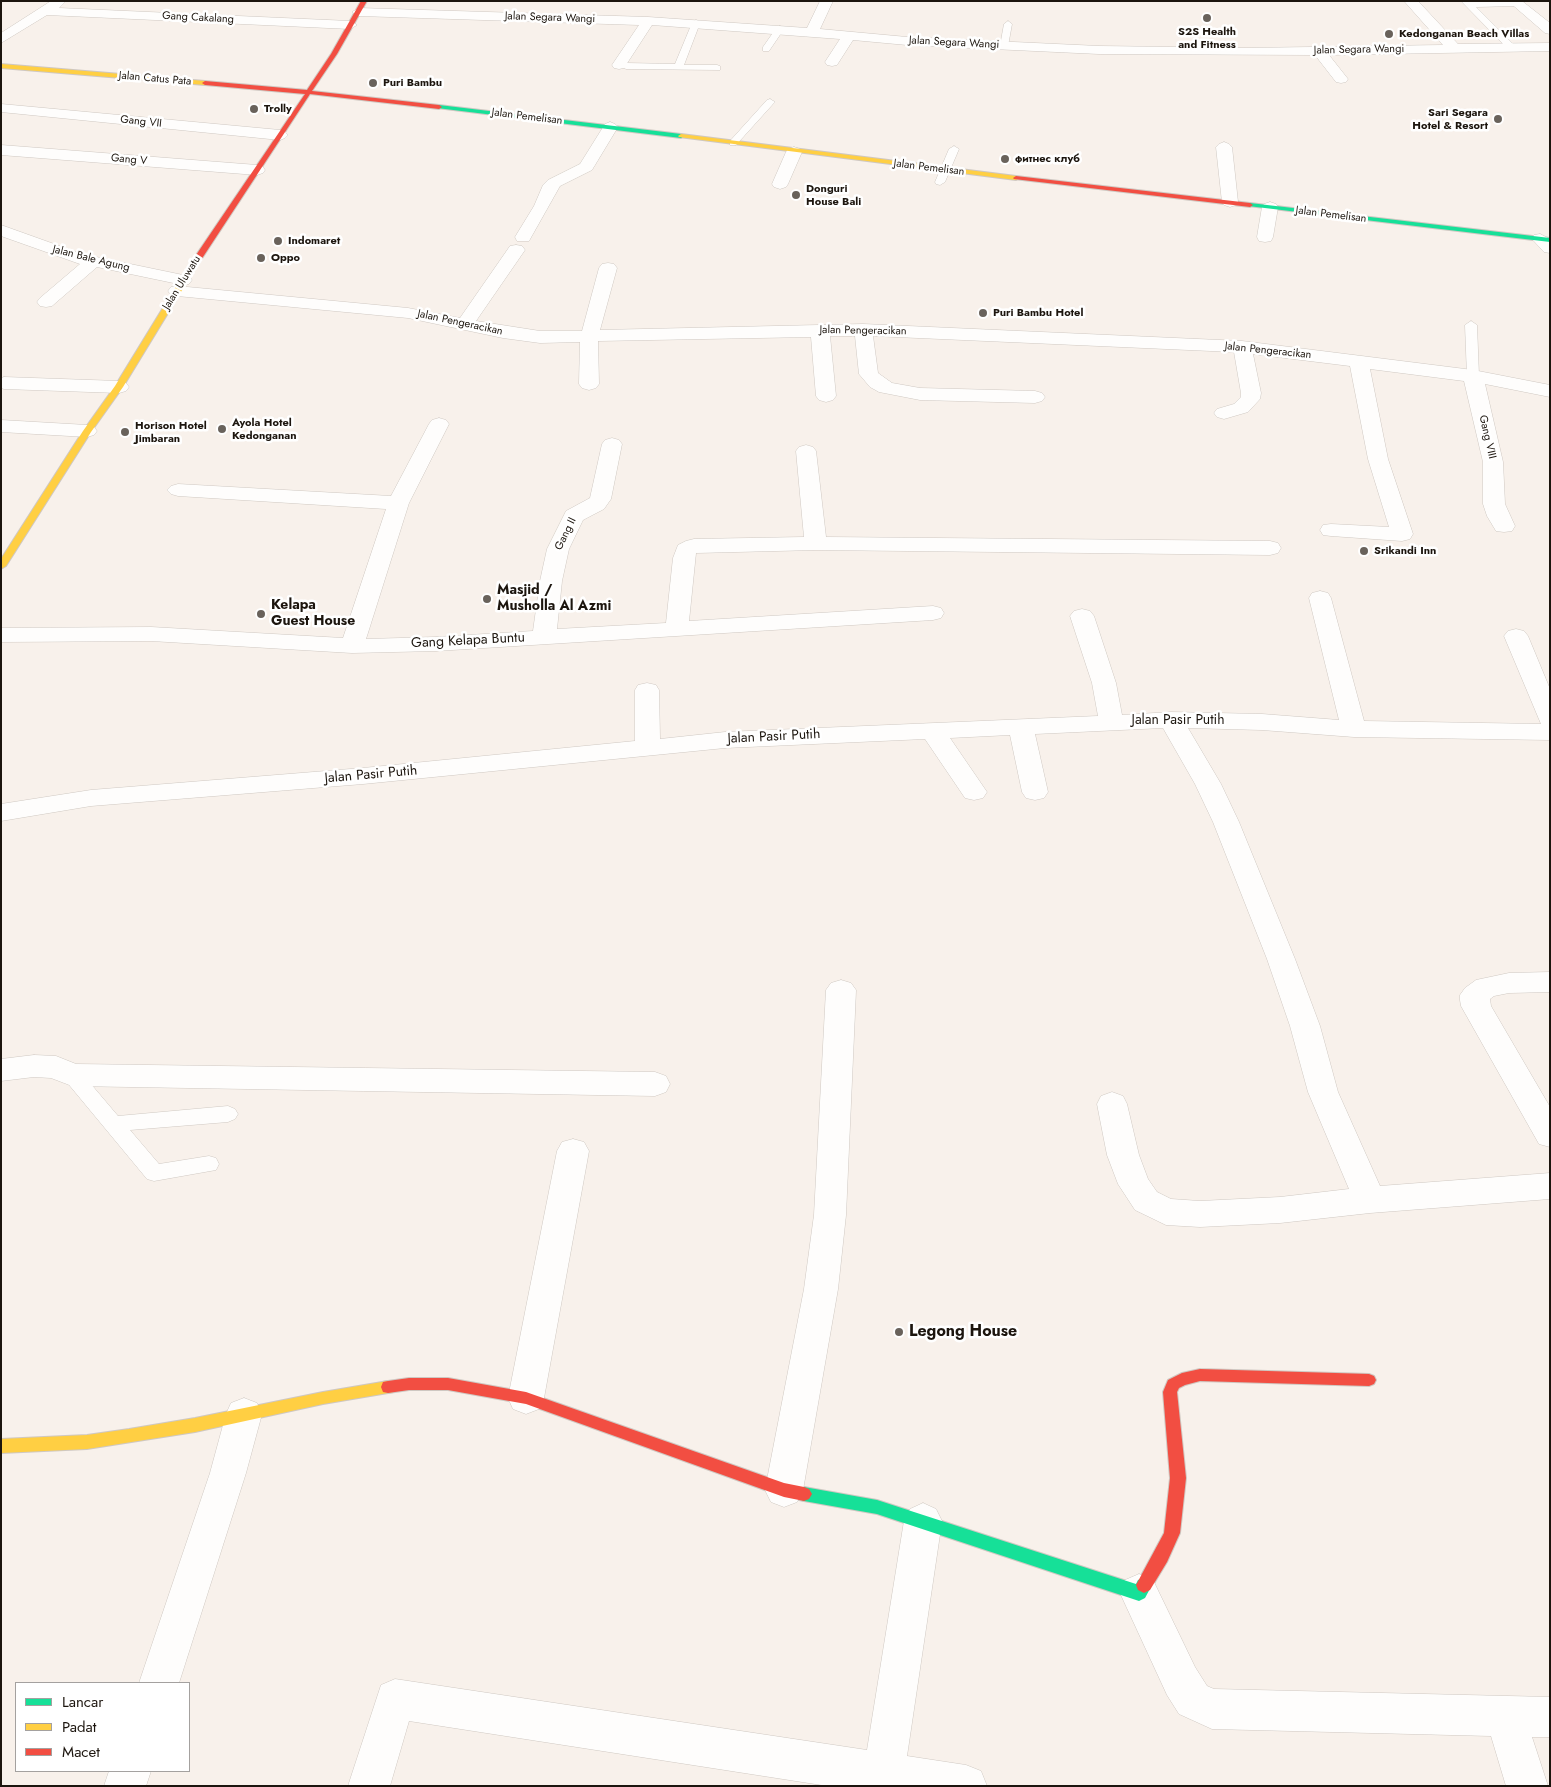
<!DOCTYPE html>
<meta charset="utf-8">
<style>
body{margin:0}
#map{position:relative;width:1551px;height:1787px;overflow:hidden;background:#f8f1eb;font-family:Jost,sans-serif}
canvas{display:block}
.frame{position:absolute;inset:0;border:2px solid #1c150e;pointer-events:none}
.legend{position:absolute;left:15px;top:1682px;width:175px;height:90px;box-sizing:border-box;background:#fff;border:1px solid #a4a19f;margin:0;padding:6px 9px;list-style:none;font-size:15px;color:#1c150e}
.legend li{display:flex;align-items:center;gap:10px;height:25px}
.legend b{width:25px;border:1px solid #a4a19f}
</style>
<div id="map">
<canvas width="1551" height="1787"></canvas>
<div class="frame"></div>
<ul class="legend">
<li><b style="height:6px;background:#16e098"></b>Lancar</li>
<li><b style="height:6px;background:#ffcf43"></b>Padat</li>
<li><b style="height:6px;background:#f24e42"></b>Macet</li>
</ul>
</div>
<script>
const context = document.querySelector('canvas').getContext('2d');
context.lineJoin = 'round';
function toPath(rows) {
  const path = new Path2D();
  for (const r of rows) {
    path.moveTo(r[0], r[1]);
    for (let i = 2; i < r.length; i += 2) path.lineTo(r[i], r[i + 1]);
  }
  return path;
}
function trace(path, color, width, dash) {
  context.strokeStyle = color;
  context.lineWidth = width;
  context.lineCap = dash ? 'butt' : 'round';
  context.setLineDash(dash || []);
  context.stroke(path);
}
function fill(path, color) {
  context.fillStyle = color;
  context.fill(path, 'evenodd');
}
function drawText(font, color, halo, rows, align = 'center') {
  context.font = font + ' Jost,sans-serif';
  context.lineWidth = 5;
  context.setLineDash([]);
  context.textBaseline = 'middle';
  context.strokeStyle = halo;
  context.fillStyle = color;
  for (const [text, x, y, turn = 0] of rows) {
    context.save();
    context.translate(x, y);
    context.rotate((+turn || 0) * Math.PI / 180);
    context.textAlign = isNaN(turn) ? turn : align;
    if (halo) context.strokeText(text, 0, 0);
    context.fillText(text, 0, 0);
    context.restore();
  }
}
const lane = toPath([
 [1461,1,1519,1,1519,5,1516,6,1476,7,1514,45,1514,49,1508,49,1461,1],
 [696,20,700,23,684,65,717,65,720,66,720,70,626,69,621,66,626,63,675,64,692,23,696,20],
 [1008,21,1012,24,1008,46,1004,49,1000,46,1004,24,1008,21],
 [780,26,784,29,769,51,763,51,763,47,777,27,780,26],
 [770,99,775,102,773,104,736,145,730,145,730,141,767,100,770,99],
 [954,146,959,149,945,182,940,185,936,184,935,182,949,149,954,146],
 [1471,321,1477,325,1479,376,1473,380,1467,376,1465,325,1471,321],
 [72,1068,79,1070,118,1116,228,1106,235,1109,238,1114,235,1119,228,1122,130,1130,159,1164,209,1156,216,1158,219,1164,216,1170,154,1181,147,1179,65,1080,62,1075,65,1070,72,1068]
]);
const street = toPath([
 [51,1,66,1,59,8,350,21,357,25,350,29,47,15,1,43,1,33,51,1],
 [820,1,833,1,820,29,907,37,1099,46,1246,48,1443,45,1404,1,1418,1,1458,44,1550,43,1550,51,1329,55,1348,79,1346,82,1341,83,1336,82,1315,55,1099,54,907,45,853,40,837,65,832,66,827,65,825,62,840,39,652,25,624,68,619,69,614,68,612,65,639,25,359,16,352,12,359,8,648,17,807,28,820,1],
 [1508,1,1522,1,1550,23,1550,34,1545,33,1508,1],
 [1,104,280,130,285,132,288,135,285,138,280,140,1,112,1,104],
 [610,122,615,124,618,127,592,170,560,186,529,241,517,241,515,237,534,206,543,185,548,180,580,164,605,124,610,122],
 [1224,142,1229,144,1232,147,1238,202,1236,205,1230,207,1224,205,1222,202,1216,147,1219,144,1224,142],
 [1,145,257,165,263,167,265,170,263,173,257,175,1,155,1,145],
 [794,147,800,149,802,152,788,184,786,187,780,189,774,187,772,184,786,152,788,149,794,147],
 [1270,202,1276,204,1278,207,1273,237,1271,241,1265,242,1259,241,1257,237,1262,207,1264,204,1270,202],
 [1,225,82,254,183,275,189,276,192,280,189,284,183,285,97,267,52,306,46,307,40,306,37,302,40,298,80,264,1,236,1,225],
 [1540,234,1550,239,1550,253,1544,252,1532,239,1534,235,1540,234],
 [516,245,522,246,525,250,476,321,540,331,582,331,599,268,602,264,608,263,614,264,617,268,600,330,863,324,1242,341,1473,370,1550,385,1550,397,1485,384,1503,462,1505,504,1515,526,1512,531,1504,532,1496,531,1487,516,1483,504,1483,462,1464,381,1370,369,1388,459,1413,534,1410,539,1402,541,1331,536,1323,535,1320,530,1323,525,1331,524,1389,527,1368,459,1350,366,1253,354,1261,393,1260,399,1248,412,1224,419,1217,417,1214,413,1217,409,1234,404,1241,397,1241,393,1234,352,873,336,878,373,892,383,920,388,1035,391,1042,393,1045,397,1042,401,1035,403,920,400,879,392,870,387,859,374,855,336,830,336,836,396,833,400,826,402,819,400,816,396,811,337,598,341,599,384,596,388,589,390,582,388,579,384,580,342,540,343,503,338,408,318,177,296,171,295,168,291,171,287,177,286,408,308,460,318,510,246,516,245],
 [4,377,119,381,126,383,129,387,126,391,119,393,4,389,1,388,1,378,4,377],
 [439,418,446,420,449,424,409,503,366,639,436,637,533,631,540,581,547,549,566,511,590,498,602,444,605,440,612,438,619,440,622,444,611,499,604,509,583,520,569,549,562,581,557,629,666,623,673,558,678,545,686,541,694,539,804,537,796,451,799,447,806,445,813,447,816,451,826,537,1270,541,1278,543,1281,548,1278,553,1270,555,816,550,696,553,689,621,933,606,941,608,944,613,941,618,933,620,436,651,352,653,151,641,1,642,1,628,151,627,343,638,386,509,178,496,171,494,167,490,171,486,178,484,391,496,429,424,432,420,439,418],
 [1,420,87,425,94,427,97,431,94,435,87,437,1,432,1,420],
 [1320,591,1328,593,1331,598,1364,721,1541,724,1504,636,1508,631,1516,629,1524,631,1528,636,1550,689,1550,740,1354,737,1262,730,1188,728,1221,784,1239,822,1295,959,1320,1026,1338,1092,1380,1186,1550,1173,1550,1199,1370,1213,1280,1223,1200,1227,1166,1225,1135,1210,1118,1184,1107,1155,1097,1104,1101,1096,1112,1092,1123,1096,1127,1104,1139,1155,1148,1179,1157,1192,1171,1199,1200,1201,1280,1197,1349,1189,1308,1092,1290,1026,1267,959,1213,822,1195,784,1163,728,1035,734,1048,792,1044,798,1035,800,1026,798,1022,792,1010,735,950,738,987,792,983,798,974,800,965,798,925,739,725,748,363,784,91,806,1,821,1,804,91,790,363,768,635,741,635,690,638,685,647,683,656,685,659,690,660,739,725,732,1098,716,1092,683,1070,616,1074,611,1082,609,1090,611,1094,616,1116,683,1122,715,1171,712,1262,714,1339,720,1309,598,1312,593,1320,591],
 [1550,972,1550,992,1509,993,1494,996,1490,999,1491,1006,1550,1107,1550,1147,1539,1144,1461,1006,1460,1000,1460,995,1465,988,1476,980,1509,973,1550,972],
 [841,980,851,983,856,990,846,1215,838,1289,803,1490,797,1502,784,1507,771,1502,765,1490,804,1289,814,1215,826,990,831,983,841,980],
 [34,1055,56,1056,76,1064,655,1072,666,1076,670,1084,666,1092,655,1096,72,1086,51,1078,34,1077,1,1081,1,1059,34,1055],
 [573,1139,584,1142,589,1151,544,1398,539,1409,526,1414,513,1409,508,1398,557,1151,562,1142,573,1139],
 [244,1398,257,1403,262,1414,246,1473,179,1683,139,1683,210,1473,226,1414,231,1403,244,1398],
 [923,1503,936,1509,942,1521,907,1756,966,1765,981,1771,987,1786,828,1786,409,1721,390,1786,348,1786,381,1685,395,1679,867,1750,904,1521,910,1509,923,1503],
 [1139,1574,1153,1580,1195,1667,1207,1686,1214,1689,1550,1697,1550,1737,1532,1737,1548,1786,1506,1786,1491,1736,1212,1729,1179,1714,1167,1695,1120,1593,1125,1580,1139,1574],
 [109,1771,151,1771,146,1786,104,1786,109,1771]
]);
const fast = toPath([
 [439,105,681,134,684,136,681,138,437,108,436,107,439,105],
 [1250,203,1550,238,1550,242,1248,206,1247,205,1250,203],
 [804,1487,877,1500,1136,1584,1138,1580,1144,1577,1150,1580,1152,1585,1145,1598,1139,1601,877,1514,804,1501,799,1499,796,1494,799,1489,804,1487]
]);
const slow = toPath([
 [1,64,205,81,208,83,205,85,1,68,1,64],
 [681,134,1016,176,1019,178,1016,180,679,137,678,136,681,134],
 [191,262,198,264,123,387,91,432,6,566,1,569,1,559,83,431,115,386,191,262],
 [388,1381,393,1382,395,1387,393,1392,388,1393,323,1404,195,1432,87,1449,1,1453,1,1439,87,1435,129,1429,195,1418,323,1392,388,1381]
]);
const jam = toPath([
 [361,1,367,1,337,54,312,91,439,105,442,107,439,109,310,94,197,266,191,266,190,264,305,94,205,85,202,83,205,81,307,90,331,54,361,1],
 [1016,176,1250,203,1253,205,1250,207,1014,179,1013,178,1016,176],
 [1200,1369,1369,1374,1374,1376,1376,1380,1374,1384,1369,1386,1200,1381,1185,1385,1179,1388,1177,1392,1186,1478,1180,1533,1167,1562,1150,1590,1144,1593,1138,1590,1136,1585,1164,1533,1170,1478,1163,1392,1168,1380,1182,1373,1200,1369],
 [409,1378,448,1378,526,1392,784,1483,804,1487,809,1489,812,1494,809,1499,804,1501,784,1497,526,1404,448,1390,409,1390,388,1393,383,1392,381,1387,383,1382,388,1381,409,1378]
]);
trace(lane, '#cfc8c2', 1);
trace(street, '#cfc8c2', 1);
trace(fast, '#cfc8c2', 2);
trace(slow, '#cfc8c2', 2);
trace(jam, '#cfc8c2', 2);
fill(lane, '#fefdfc');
fill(street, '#fefdfc');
fill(fast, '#16e098');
fill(slow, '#ffcf43');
fill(jam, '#f24e42');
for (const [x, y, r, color] of [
 [1207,18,5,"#69625b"],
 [1389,34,5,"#69625b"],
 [373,83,5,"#69625b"],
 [254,109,5,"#69625b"],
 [1498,119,5,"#69625b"],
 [1005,159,5,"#69625b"],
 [796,195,5,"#69625b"],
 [278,241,5,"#69625b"],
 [261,258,5,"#69625b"],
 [983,313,5,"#69625b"],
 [222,429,5,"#69625b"],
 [125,432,5,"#69625b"],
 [1364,551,5,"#69625b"],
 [487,599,5,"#69625b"],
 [261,614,5,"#69625b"],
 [899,1332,5,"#69625b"]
]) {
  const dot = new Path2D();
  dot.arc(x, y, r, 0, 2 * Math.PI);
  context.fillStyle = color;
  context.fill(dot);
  trace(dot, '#fff', 2);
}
drawText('11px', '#1c150e', '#fff', [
 ["Gang Cakalang",198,18,3],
 ["Jalan Segara Wangi",550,18,2],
 ["Jalan Segara Wangi",954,43,3],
 ["Jalan Segara Wangi",1359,50,-1],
 ["Jalan Catus Pata",155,79,5],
 ["Jalan Pemelisan",527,117,7],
 ["Gang VII",141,122,6],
 ["Gang V",129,160,5],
 ["Jalan Pemelisan",929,168,7],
 ["Jalan Pemelisan",1331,215,7],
 ["Jalan Bale Agung",91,259,14],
 ["Jalan Uluwatu",182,283,-58],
 ["Jalan Pengeracikan",460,323,12],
 ["Jalan Pengeracikan",863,331,1],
 ["Jalan Pengeracikan",1268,351,6],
 ["Gang VIII",1487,437,77],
 ["Gang II",566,534,-64]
]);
drawText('bold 11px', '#1c150e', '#fff', [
 ["S2S Health",1207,32,"center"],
 ["and Fitness",1207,45,"center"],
 ["Kedonganan Beach Villas",1399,34],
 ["Puri Bambu",383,83],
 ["Trolly",264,109],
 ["Sari Segara",1488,113,"right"],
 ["Hotel & Resort",1488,126,"right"],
 ["фитнес клуб",1015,159],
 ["Donguri",806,189],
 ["House Bali",806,202],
 ["Indomaret",288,241],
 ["Oppo",271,258],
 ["Puri Bambu Hotel",993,313],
 ["Ayola Hotel",232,423],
 ["Kedonganan",232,436],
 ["Horison Hotel",135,426],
 ["Jimbaran",135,439],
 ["Srikandi Inn",1374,551]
], 'left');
drawText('bold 14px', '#1c150e', '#fff', [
 ["Masjid /",497,591],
 ["Musholla Al Azmi",497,607],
 ["Kelapa",271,606],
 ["Guest House",271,622]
], 'left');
drawText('14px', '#1c150e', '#fff', [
 ["Gang Kelapa Buntu",468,641,-3],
 ["Jalan Pasir Putih",1178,721],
 ["Jalan Pasir Putih",774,737,-3],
 ["Jalan Pasir Putih",371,775,-5]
]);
drawText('bold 16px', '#1c150e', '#fff', [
 ["Legong House",909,1332]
], 'left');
</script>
